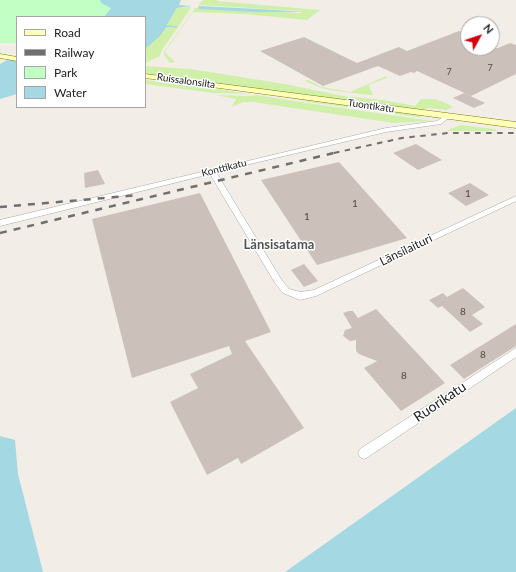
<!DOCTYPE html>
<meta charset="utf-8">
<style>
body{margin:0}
#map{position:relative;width:516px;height:572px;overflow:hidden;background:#f2eee7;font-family:Lato,sans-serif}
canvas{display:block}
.legend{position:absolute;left:16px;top:16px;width:130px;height:92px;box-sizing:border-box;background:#fff;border:1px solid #a6a6a6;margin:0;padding:5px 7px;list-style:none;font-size:12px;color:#212121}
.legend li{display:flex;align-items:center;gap:8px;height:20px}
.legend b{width:20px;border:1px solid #a6a6a6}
.north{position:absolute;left:460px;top:16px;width:40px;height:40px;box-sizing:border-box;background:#fff;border:1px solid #a6a6a6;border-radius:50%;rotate:50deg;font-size:11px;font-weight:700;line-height:16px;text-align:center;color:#212121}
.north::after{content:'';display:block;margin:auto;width:14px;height:18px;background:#d3000c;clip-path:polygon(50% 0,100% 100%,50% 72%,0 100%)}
</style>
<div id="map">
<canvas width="516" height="572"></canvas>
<ul class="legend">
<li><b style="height:5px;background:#ffffb9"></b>Road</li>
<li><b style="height:5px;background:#6f6f6f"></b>Railway</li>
<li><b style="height:11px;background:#c2ffc4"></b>Park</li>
<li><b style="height:11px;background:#a4d9e4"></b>Water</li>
</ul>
<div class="north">N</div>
</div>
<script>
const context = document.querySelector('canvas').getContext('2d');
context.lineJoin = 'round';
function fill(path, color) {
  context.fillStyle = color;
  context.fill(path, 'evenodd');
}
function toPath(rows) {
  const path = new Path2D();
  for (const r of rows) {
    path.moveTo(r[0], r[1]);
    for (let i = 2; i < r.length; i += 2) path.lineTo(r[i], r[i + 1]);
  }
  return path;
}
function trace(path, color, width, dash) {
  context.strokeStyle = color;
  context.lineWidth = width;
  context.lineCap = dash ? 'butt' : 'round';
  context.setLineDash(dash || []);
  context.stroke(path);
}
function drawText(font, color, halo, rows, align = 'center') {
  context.font = font + ' Lato,sans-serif';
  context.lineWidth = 3;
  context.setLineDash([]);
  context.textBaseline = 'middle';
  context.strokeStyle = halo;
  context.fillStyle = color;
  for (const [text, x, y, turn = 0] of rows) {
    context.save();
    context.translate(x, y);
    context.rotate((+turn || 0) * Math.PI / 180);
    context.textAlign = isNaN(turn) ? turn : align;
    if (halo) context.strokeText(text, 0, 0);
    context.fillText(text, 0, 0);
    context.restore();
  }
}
fill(toPath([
 [203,0,217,0,217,1,320,10,307,20,245,14,193,12,165,52,175,62,170,63,164,55,164,52,195,8,301,13,301,11,198,5],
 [190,7,191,8,162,50,160,56,145,63,145,49,168,27,168,23,177,8],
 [145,66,191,69,285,84,343,96,383,100,415,106,421,99,435,99,450,105,452,107,447,110,428,108,422,111,145,74],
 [386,76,387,78,370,84,369,86,373,95,370,95,336,91,321,88,305,81,308,80,322,87,350,92],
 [145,80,224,90,248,94,213,93,145,84],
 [215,95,251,96,256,95,313,104,432,121,394,123,253,102,244,102,233,106,232,106,236,99],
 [282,96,422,115,422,116,418,117,309,102],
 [461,125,495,129,498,131,446,131]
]), '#d0f0aa');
fill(toPath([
 [0,0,123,0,108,17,17,17,17,43,0,43]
]), '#c2ffc4');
fill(toPath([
 [100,0,181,0,179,5,192,6,177,8,168,23,167,25,169,26,166,28,160,36,145,49,145,17,104,17,111,8,101,3],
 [198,6,259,9,306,12,255,12,199,9],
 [17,55,17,94,0,99,0,64],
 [516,408,516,572,285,572],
 [0,436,15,440,18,474,43,572,0,572]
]), '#a4d9e4');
trace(toPath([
 [168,26,177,27]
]), '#a4d9e4', 1.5);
fill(toPath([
 [459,31,468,34,468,48,498,48,510,43,516,45,516,74,471,96,417,71,414,73,411,72,400,76,378,66,323,86,260,51,304,37,357,63,399,47,407,51],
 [464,93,485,103,474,108,453,98],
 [416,144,442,160,418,170,393,153],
 [339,162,407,238,317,265,261,180],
 [98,170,105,184,85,188,84,173],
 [470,183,489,195,466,206,448,193],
 [200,193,271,332,245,341,304,428,241,464,238,458,207,475,170,402,198,388,190,374,232,354,229,346,132,378,92,219],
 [304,264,318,281,304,287,291,270],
 [463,288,485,307,472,315,483,324,470,332,442,306,438,308,429,300,443,293,447,297],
 [376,309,445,383,401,411,364,368,377,361,359,354,356,351,356,340,350,341,343,336,345,330,352,328,343,313,349,311,353,311,358,318],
 [516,324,516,346,464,379,450,365]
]), '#cbc0ba');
const street = toPath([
 [448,114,451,116,441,124,386,132,216,172,281,279,289,289,300,292,314,290,516,196,516,201,316,296,300,300,283,293,275,283,210,174,0,226,0,220,386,128,437,121,448,114],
 [516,348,516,357,368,457,364,459,360,457,358,453,360,449,516,348]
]);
const secondary = toPath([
 [0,54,17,57,17,61,0,58,0,54],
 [145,74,516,122,516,128,145,78,145,74]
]);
trace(street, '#a8a8a8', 1);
trace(secondary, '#7a8100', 1);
fill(street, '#fff');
fill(secondary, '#ffffb9');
trace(toPath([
 [334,153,402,138,448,133,516,133]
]), '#6f6f6f', 2, [5.5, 5.5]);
trace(toPath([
 [0,207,139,195],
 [0,233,338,152]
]), '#6f6f6f', 2.5, [7, 7]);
drawText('9px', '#4c4947', null, [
 ["7",490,68],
 ["7",449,72]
]);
drawText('10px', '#212121', '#fff', [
 ["Ruissalonsilta",186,81,8],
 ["Tuontikatu",371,106,8],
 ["Konttikatu",224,168,-14]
]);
drawText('10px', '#4c4947', null, [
 ["1",468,194],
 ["1",355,204],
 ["1",307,217],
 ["8",463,312],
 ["8",483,355],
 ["8",404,376]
]);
drawText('12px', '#212121', '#fff', [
 ["Länsilaituri",406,250,-26]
]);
drawText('bold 13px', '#545454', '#fff', [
 ["Länsisatama",279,245]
]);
drawText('14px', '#212121', '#fff', [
 ["Ruorikatu",440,402,-34]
]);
</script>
